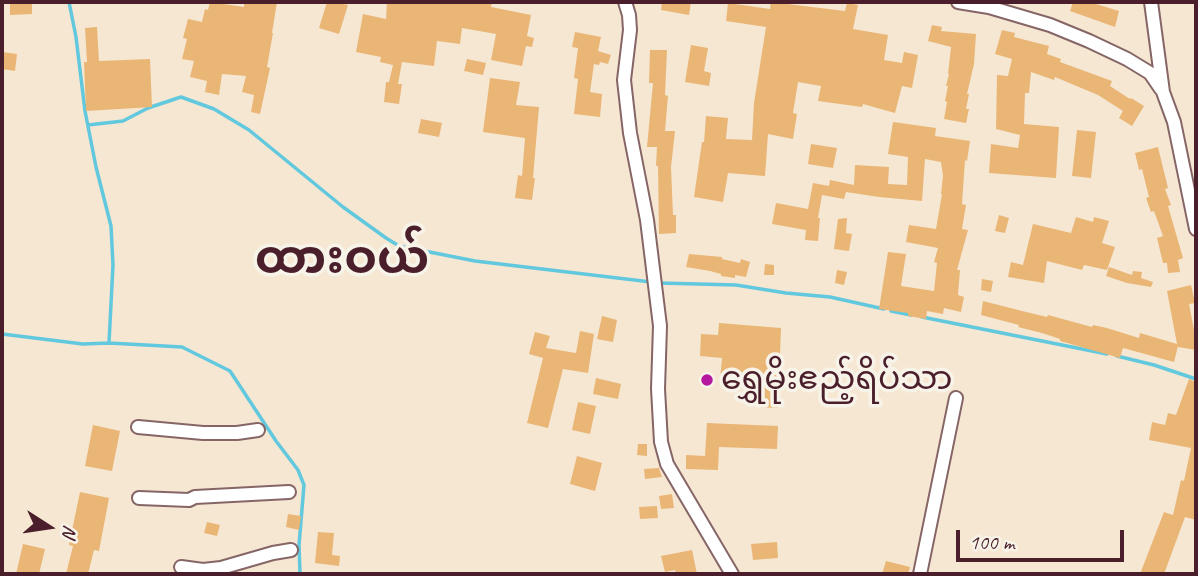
<!DOCTYPE html>
<meta charset="utf-8">
<style>
body{margin:0}
#map{position:relative;width:1198px;height:576px;overflow:hidden;background:#f6e7d3;font-family:Caveat,sans-serif}
canvas{display:block}
.frame{position:absolute;inset:0;border:4px solid #4a1f2b;pointer-events:none}
.north{position:absolute;left:14px;top:492px;width:70px;height:70px;-webkit-text-stroke:5px #f7f3e8;paint-order:stroke;rotate:102deg;font-size:19px;font-weight:700;line-height:28px;text-align:center;color:#4a1f2b}
.north::after{content:'';display:block;margin:auto;width:24px;height:32px;background:#4a1f2b;clip-path:polygon(50% 0,100% 100%,50% 72%,0 100%)}
.scale{position:absolute;left:956px;top:530px;width:168px;height:32px;box-sizing:border-box;border:4px solid #4a1f2b;border-top:0;padding-left:9px;font-size:21px;line-height:24px;white-space:nowrap;color:#4a1f2b;-webkit-text-stroke:5px #f7f3e8;paint-order:stroke}
</style>
<div id="map">
<canvas width="1198" height="576"></canvas>
<div class="frame"></div>
<div class="north">N</div>
<div class="scale">100 m</div>
</div>
<script>
const context = document.querySelector('canvas').getContext('2d');
context.lineJoin = 'round';
function toPath(rows) {
  const path = new Path2D();
  for (const r of rows) {
    path.moveTo(r[0], r[1]);
    for (let i = 2; i < r.length; i += 2) path.lineTo(r[i], r[i + 1]);
  }
  return path;
}
function trace(path, color, width, dash) {
  context.strokeStyle = color;
  context.lineWidth = width;
  context.lineCap = dash ? 'butt' : 'round';
  context.setLineDash(dash || []);
  context.stroke(path);
}
function fill(path, color) {
  context.fillStyle = color;
  context.fill(path, 'evenodd');
}
function drawText(font, color, halo, rows, align = 'center') {
  context.font = font + ' Caveat,"Noto Sans Myanmar",sans-serif';
  context.lineWidth = 7;
  context.setLineDash([]);
  context.textBaseline = 'middle';
  context.strokeStyle = halo;
  context.fillStyle = color;
  for (const [text, x, y, turn = 0] of rows) {
    context.save();
    context.translate(x, y);
    context.rotate((+turn || 0) * Math.PI / 180);
    context.textAlign = isNaN(turn) ? turn : align;
    if (halo) context.strokeText(text, 0, 0);
    context.fillText(text, 0, 0);
    context.restore();
  }
}
trace(toPath([
 [69,2,76,37,85,111,96,167,111,226,113,265,109,343],
 [88,125,123,121,148,108,181,97,214,109,249,130,343,207,386,238,399,246,475,261,651,282],
 [659,283,736,285,786,293,830,297,884,309],
 [891,311,911,315],
 [922,317,1107,354],
 [2,334,83,344,109,343,182,347,230,371,276,441,298,470,304,485,299,545,300,574],
 [1117,356,1154,365,1196,379]
]), '#61c8de', 3.5);
fill(toPath([
 [10,2,32,2,32,14,10,15],
 [210,2,244,7,244,2,277,2,272,33,273,33,267,67,270,68,260,114,251,112,254,95,242,92,246,76,222,74,219,95,205,92,207,81,190,77,194,61,182,59,187,39,183,38,188,19,202,22,205,9,208,10],
 [327,2,336,2,348,5,339,34,319,28],
 [387,2,492,2,491,7,531,15,527,36,534,38,532,47,526,46,522,66,491,60,496,34,462,28,460,44,437,41,434,66,402,62,398,84,402,84,399,104,384,102,386,82,389,82,393,65,380,62,381,57,356,52,363,14,386,19],
 [662,2,691,2,689,15,661,10],
 [771,2,845,11,847,3,858,5,853,29,888,35,884,60,902,63,904,52,918,55,912,88,902,86,895,113,863,104,862,107,818,101,821,86,798,82,793,113,797,114,793,139,768,134,765,176,728,173,723,202,694,197,702,142,704,142,706,116,728,118,726,139,752,140,754,103,766,27,726,21,728,3,770,9],
 [1073,2,1097,2,1096,4,1119,11,1115,27,1070,11],
 [932,25,942,27,941,31,976,34,974,64,967,94,969,94,966,109,969,109,966,123,944,119,947,102,945,101,948,86,946,86,949,74,948,74,951,47,928,41],
 [97,27,99,61,150,59,152,107,86,111,84,62,87,62,85,28],
 [1002,30,1015,33,1014,37,1049,46,1047,54,1061,59,1060,62,1112,81,1110,86,1130,99,1131,98,1144,106,1132,126,1119,118,1123,111,1098,95,1055,77,1054,80,1031,72,1029,93,1025,93,1024,124,1059,127,1056,178,989,173,991,144,1018,148,1020,135,996,129,997,75,1008,76,1012,59,995,54],
 [575,32,601,37,598,51,611,55,608,64,600,62,599,65,594,64,590,92,602,94,600,117,574,114,578,79,574,78,578,48,572,47],
 [691,45,708,48,704,71,711,73,709,86,685,82],
 [650,50,667,50,665,95,668,96,665,131,675,131,671,167,673,215,676,215,676,233,659,234,658,166,656,166,657,147,647,147,653,83,649,83],
 [2,52,17,54,15,71,2,69],
 [467,59,486,63,483,75,464,71],
 [490,78,520,82,516,105,539,107,533,178,535,178,532,200,515,198,518,175,522,176,525,138,483,132],
 [421,119,442,123,439,137,418,133],
 [893,122,936,128,935,136,970,141,967,161,965,160,962,204,966,205,962,229,968,230,957,270,960,270,958,295,964,297,961,312,944,308,943,314,927,311,926,319,908,316,908,313,879,309,888,252,906,254,901,286,934,291,937,263,934,262,938,248,906,242,909,225,936,229,942,194,941,194,943,176,941,162,925,159,922,201,879,197,846,192,844,199,822,195,818,218,820,218,818,241,805,240,806,230,772,224,776,203,808,209,813,183,829,186,830,180,854,185,855,165,889,167,888,184,907,185,908,157,888,154],
 [1077,130,1096,132,1091,178,1072,176],
 [811,144,837,148,833,168,808,164],
 [1158,147,1168,188,1165,189,1171,205,1168,206,1183,258,1178,260,1180,272,1168,273,1167,263,1163,263,1157,238,1163,236,1154,211,1151,212,1146,198,1149,197,1142,169,1139,170,1135,153],
 [999,215,1009,218,1005,233,995,231],
 [1076,217,1093,222,1094,217,1109,221,1102,243,1115,247,1107,270,1084,265,1082,270,1047,261,1044,283,1008,277,1011,262,1023,265,1033,224,1071,233],
 [847,218,846,233,852,234,849,251,834,249,838,219],
 [689,254,722,257,722,259,740,263,741,259,750,262,746,277,735,275,735,278,721,276,721,274,710,271,686,267],
 [765,264,774,265,774,275,764,275],
 [1109,267,1132,275,1133,271,1142,272,1141,278,1153,282,1151,287,1127,283,1106,276],
 [837,270,847,272,844,285,835,283],
 [982,279,993,281,991,292,981,290],
 [1191,285,1195,303,1189,304,1194,330,1196,330,1196,350,1178,347,1178,346,1174,362,1123,348,1120,358,1060,341,1060,339,1042,333,1018,327,1019,325,981,315,983,301,1022,311,1047,317,1048,315,1092,327,1093,325,1107,328,1139,338,1140,333,1177,344,1167,291],
 [602,316,617,320,613,342,597,339],
 [719,323,781,328,778,408,756,407,757,383,720,380,722,358,700,356,701,334,718,335],
 [580,331,594,334,588,373,563,369,548,428,527,423,543,358,529,354,535,332,550,336,546,348,576,353],
 [596,378,621,384,618,399,593,394],
 [1189,379,1196,382,1196,520,1185,517,1164,574,1140,574,1164,512,1173,515,1181,480,1184,481,1191,448,1149,440,1152,422,1165,425,1168,413,1176,415],
 [578,402,596,406,590,434,572,430],
 [707,423,778,426,777,449,719,447,718,470,686,469,686,455,705,456],
 [93,425,120,431,112,471,85,466],
 [638,444,647,444,647,456,637,455],
 [577,456,602,463,595,491,570,484],
 [659,468,662,477,645,479,644,469],
 [80,492,109,498,99,551,94,550,88,574,66,574,73,546,69,545],
 [672,494,674,508,661,509,659,496],
 [657,506,658,518,640,519,639,507],
 [288,514,301,516,299,530,286,527],
 [207,522,220,525,217,536,204,533],
 [318,532,334,533,332,555,340,556,339,566,315,563],
 [777,542,778,558,753,560,751,544],
 [23,544,45,549,39,574,16,574],
 [692,550,697,574,676,574,675,570,665,572,661,556],
 [886,561,910,567,908,574,882,574]
]), '#e9b676');
const minor = toPath([
 [625,2,629,15,630,30,624,80,630,133,647,220,660,326,658,389,661,442,667,464,732,574],
 [958,2,989,7,1050,25,1089,41,1127,59,1150,73,1161,89],
 [1151,2,1163,92,1174,122,1196,229],
 [138,427,203,433,237,433,258,430],
 [139,498,189,500,195,497,289,492],
 [181,567,203,570,221,568,273,553,291,550],
 [920,574,956,398]
]);
trace(minor, '#866566', 16);
trace(minor, '#fff', 12);
for (const [x, y, r, color] of [
 [707,380,7,"#b5179e"]
]) {
  const dot = new Path2D();
  dot.arc(x, y, r, 0, 2 * Math.PI);
  context.fillStyle = color;
  context.fill(dot);
  trace(dot, '#f7f3e8', 2.5);
}
drawText('33px', '#4a1f2b', '#f7f3e8', [
 ["ရွှေမိုးဧည့်ရိပ်သာ",721,380]
], 'left');
drawText('bold 47px', '#4a1f2b', '#f7f3e8', [
 ["ထားဝယ်",342,261]
]);
</script>
